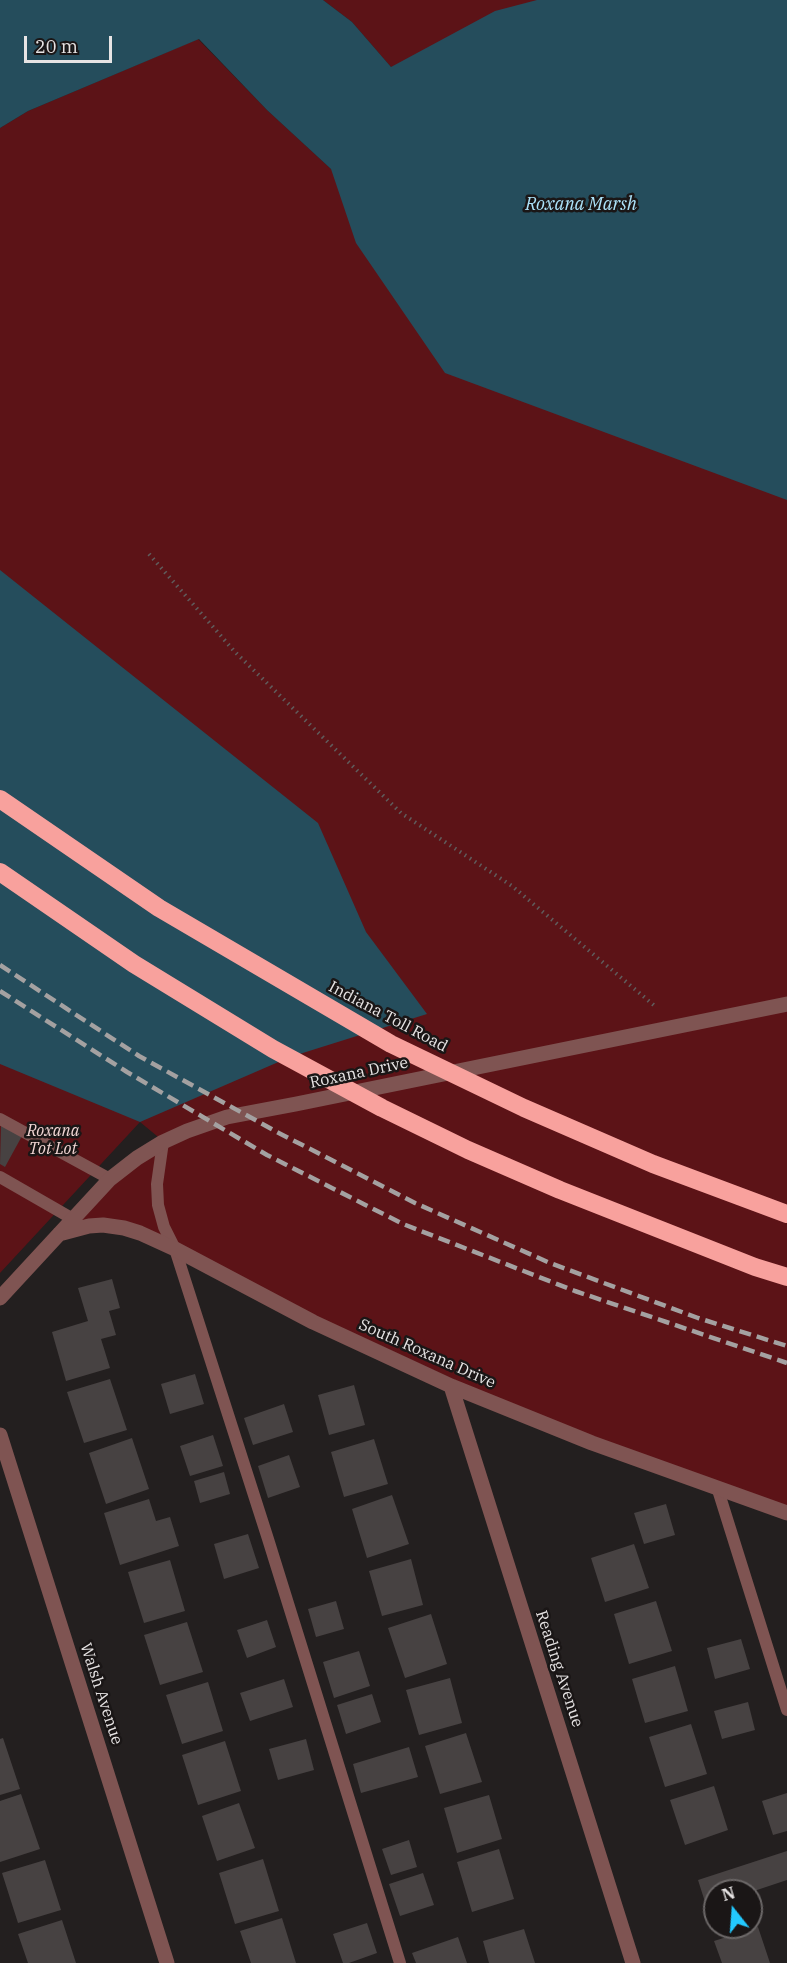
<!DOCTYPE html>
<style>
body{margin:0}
#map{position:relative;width:787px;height:1963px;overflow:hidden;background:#231f1f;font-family:"IBM Plex Serif",serif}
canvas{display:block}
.north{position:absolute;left:703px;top:1879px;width:60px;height:60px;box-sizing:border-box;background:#1a1616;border:2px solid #6c6868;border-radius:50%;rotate:343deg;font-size:16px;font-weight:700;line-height:24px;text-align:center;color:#e7e4e4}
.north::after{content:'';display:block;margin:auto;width:21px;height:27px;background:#23c9fe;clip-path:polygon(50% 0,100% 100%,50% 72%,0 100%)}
.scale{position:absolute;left:24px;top:36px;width:88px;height:27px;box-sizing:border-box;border:3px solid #e7e4e4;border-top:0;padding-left:8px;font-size:18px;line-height:21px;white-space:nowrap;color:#e7e4e4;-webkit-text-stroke:4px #1a1616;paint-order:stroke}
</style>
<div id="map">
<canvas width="787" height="1963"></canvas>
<div class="north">N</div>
<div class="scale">20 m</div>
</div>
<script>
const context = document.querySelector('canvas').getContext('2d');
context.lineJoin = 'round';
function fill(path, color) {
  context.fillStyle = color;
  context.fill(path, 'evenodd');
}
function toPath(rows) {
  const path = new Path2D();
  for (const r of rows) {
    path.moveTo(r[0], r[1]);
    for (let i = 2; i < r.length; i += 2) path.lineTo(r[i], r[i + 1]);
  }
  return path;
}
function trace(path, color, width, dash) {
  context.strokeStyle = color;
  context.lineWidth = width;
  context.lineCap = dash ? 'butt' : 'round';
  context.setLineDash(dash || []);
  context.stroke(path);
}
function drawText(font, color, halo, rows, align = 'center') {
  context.font = font + ' "IBM Plex Serif",serif';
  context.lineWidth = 5;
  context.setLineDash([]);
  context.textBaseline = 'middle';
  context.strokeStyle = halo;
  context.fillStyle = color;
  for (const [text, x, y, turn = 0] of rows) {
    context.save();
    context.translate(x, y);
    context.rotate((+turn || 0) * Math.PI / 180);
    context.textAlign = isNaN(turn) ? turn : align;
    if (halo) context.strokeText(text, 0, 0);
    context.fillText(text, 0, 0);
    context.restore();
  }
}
fill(toPath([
 [323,0,787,0,391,67,352,22],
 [198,39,267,110,331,169,787,395,787,1513,592,1443,124,1228,59,1234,163,1141,140,1122,0,1273,0,128,28,111]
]), '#5c1317');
fill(toPath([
 [0,0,323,0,352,22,391,67,495,11,537,0,787,0,787,500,445,373,356,243,331,169,267,110,199,39,28,111,0,128],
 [0,570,318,823,366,932,427,1014,290,1057,140,1122,0,1064]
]), '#254d5c');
fill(toPath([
 [1,1125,22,1136,5,1167,0,1164],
 [112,1279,120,1308,109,1311,116,1335,101,1339,110,1368,66,1381,52,1332,88,1321,78,1288],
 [195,1374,204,1404,170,1414,161,1384],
 [110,1379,127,1430,84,1443,67,1392],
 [354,1385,365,1425,329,1435,318,1395],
 [284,1404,293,1432,253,1445,244,1418],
 [213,1435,223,1466,190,1476,180,1446],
 [132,1438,149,1489,106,1504,89,1453],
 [374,1439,388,1484,344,1497,331,1452],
 [289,1455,300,1487,268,1498,258,1466],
 [224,1472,230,1494,200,1503,194,1481],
 [392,1495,409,1544,367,1558,352,1509],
 [149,1499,156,1521,170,1517,179,1546,120,1565,104,1513],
 [666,1504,675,1535,644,1544,634,1513],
 [248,1534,259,1568,224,1579,214,1544],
 [634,1544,649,1588,605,1602,591,1558],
 [411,1559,423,1605,382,1616,369,1571],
 [170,1560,185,1611,144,1623,128,1572],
 [336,1601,344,1629,316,1637,308,1609],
 [656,1601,672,1651,629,1664,614,1614],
 [431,1614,447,1664,405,1678,388,1628],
 [267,1620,276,1647,247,1658,237,1630],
 [187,1622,203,1672,160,1685,144,1635],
 [741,1639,750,1669,715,1679,707,1648],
 [359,1651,370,1686,334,1698,323,1662],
 [675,1666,688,1711,645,1723,632,1679],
 [450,1678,462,1723,419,1735,406,1690],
 [284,1679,293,1707,250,1721,240,1693],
 [208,1682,223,1731,182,1744,166,1695],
 [372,1694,381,1722,346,1734,337,1705],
 [748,1702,755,1730,722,1739,714,1711],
 [691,1724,707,1774,665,1787,649,1737],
 [466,1733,482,1782,440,1794,425,1746],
 [3,1738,20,1789,0,1795,0,1739],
 [306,1739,314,1770,278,1780,269,1749],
 [225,1741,241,1791,198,1805,182,1755],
 [409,1747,418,1777,361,1793,353,1764],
 [714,1786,728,1830,685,1845,670,1800],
 [787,1793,787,1831,773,1835,762,1801],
 [21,1794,40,1849,0,1862,0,1801],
 [489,1795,502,1839,457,1853,444,1808],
 [239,1803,255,1848,217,1861,202,1816],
 [409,1840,417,1867,391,1875,382,1849],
 [499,1849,514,1899,472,1912,457,1862],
 [787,1851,787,1880,751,1892,715,1891,715,1923,712,1924,698,1880],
 [263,1859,279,1911,235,1924,219,1873],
 [45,1860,61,1910,18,1923,2,1873],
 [423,1873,434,1905,400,1916,389,1884],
 [282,1918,296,1963,251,1963,240,1931],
 [62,1920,76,1963,28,1963,18,1934],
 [367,1923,377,1953,349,1963,343,1963,333,1934],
 [758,1927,770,1963,722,1963,714,1941],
 [524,1929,535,1963,489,1963,483,1941],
 [458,1937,467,1963,416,1963,412,1953]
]), '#474242');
trace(toPath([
 [149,554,235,652,401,813,512,886,656,1007]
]), '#605c5c', 4, [1.5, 4.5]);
trace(toPath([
 [0,1119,110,1179],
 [163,1142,157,1184,158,1205,164,1227,175,1249,268,1539,400,1963],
 [0,1177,73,1219],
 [718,1490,787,1710]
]), '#7f5452', 12);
trace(toPath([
 [59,1234,89,1226,103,1225,124,1228,140,1233,175,1249,313,1322,451,1386,592,1443,787,1513],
 [0,1298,110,1179,137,1158,163,1142,187,1131,227,1117,296,1104,787,1004],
 [451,1386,633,1963],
 [0,1435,167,1963]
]), '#7f5452', 15);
trace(toPath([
 [0,799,159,908,391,1044,524,1108,653,1164,787,1214],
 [0,872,134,964,273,1049,382,1108,468,1150,560,1190,755,1267,787,1277]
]), '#f8a19d', 18);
trace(toPath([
 [0,965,139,1056,277,1132,415,1203,550,1263,698,1318,787,1346],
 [0,991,127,1072,267,1155,403,1224,575,1291,787,1363]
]), '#a4a1a1', 4.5, [12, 6]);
drawText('16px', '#e7e4e4', '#1a1616', [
 ["Indiana Toll Road",388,1017,28],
 ["Roxana Drive",359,1073,-12],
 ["South Roxana Drive",427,1354,24],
 ["Reading Avenue",559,1669,72],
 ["Walsh Avenue",101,1694,72]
]);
drawText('italic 16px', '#f3d7d5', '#1a1616', [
 ["Roxana",53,1131],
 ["Tot Lot",53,1149]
]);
drawText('italic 18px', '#ade3fa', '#1a1616', [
 ["Roxana Marsh",581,205]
]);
</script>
